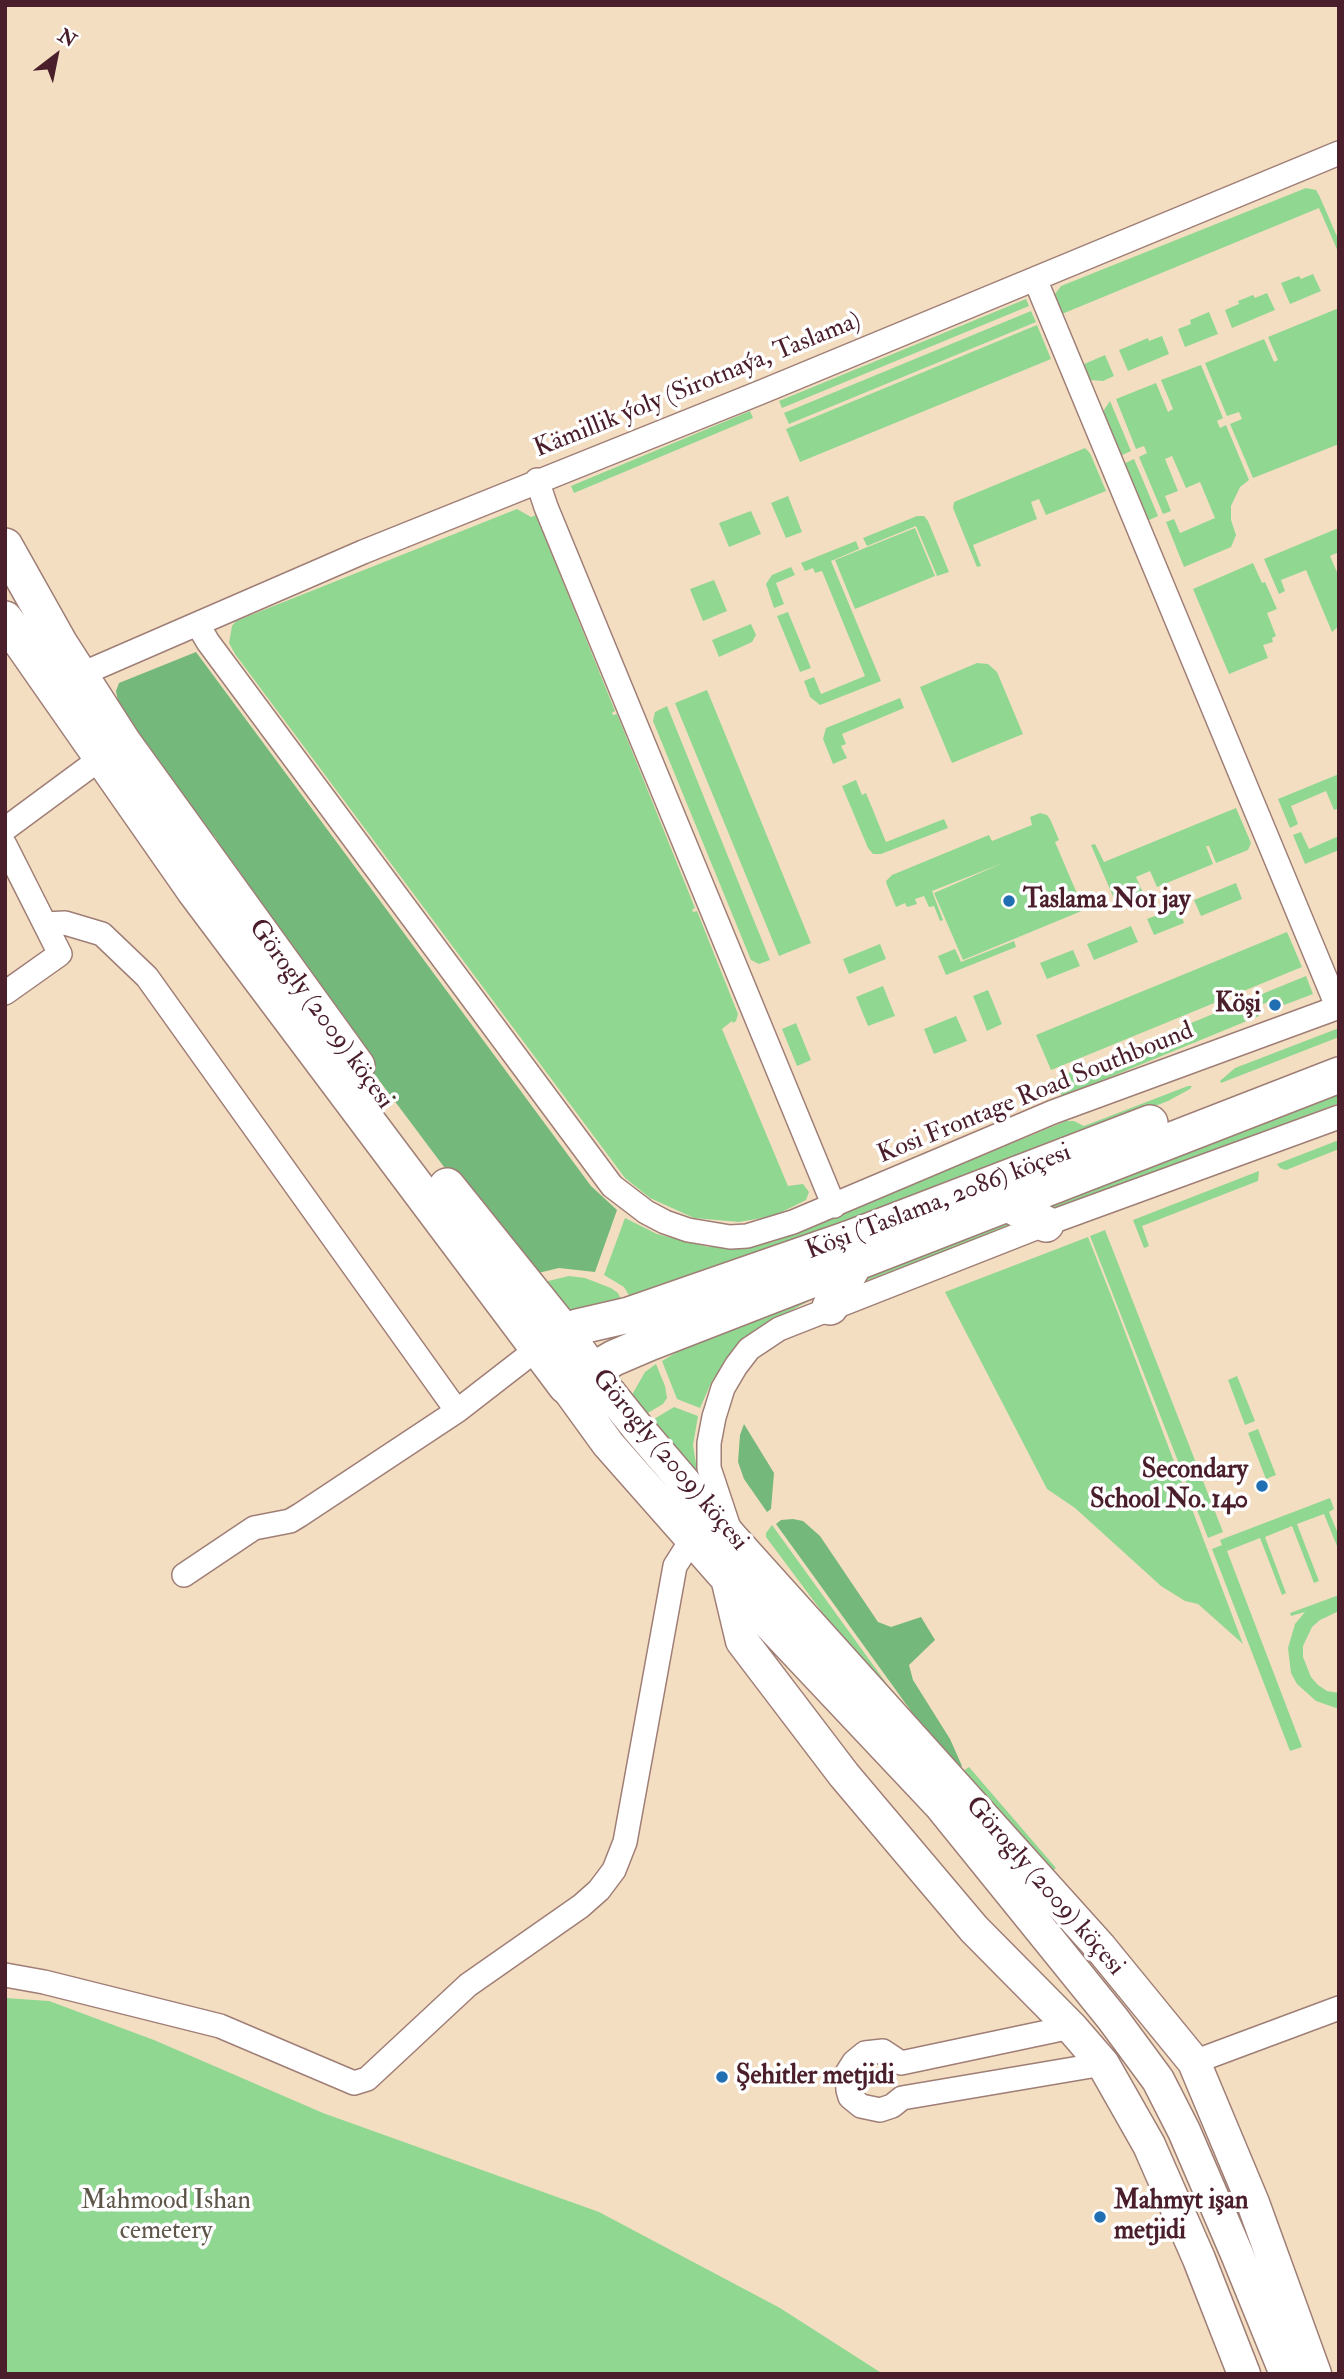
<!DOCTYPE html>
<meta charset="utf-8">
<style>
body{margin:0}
#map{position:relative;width:1344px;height:2379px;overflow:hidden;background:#f4dec2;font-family:"IM FELL Double Pica",serif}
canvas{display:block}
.frame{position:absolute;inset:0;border:7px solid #4a1f2b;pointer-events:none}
.north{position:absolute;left:21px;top:21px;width:70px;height:70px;-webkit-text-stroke:5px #fff;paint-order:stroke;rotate:32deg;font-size:19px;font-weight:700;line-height:28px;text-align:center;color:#4a1f2b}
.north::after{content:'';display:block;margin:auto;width:24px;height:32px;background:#4a1f2b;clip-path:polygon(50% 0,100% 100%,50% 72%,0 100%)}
</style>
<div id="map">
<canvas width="1344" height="2379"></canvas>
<div class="frame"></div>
<div class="north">N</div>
</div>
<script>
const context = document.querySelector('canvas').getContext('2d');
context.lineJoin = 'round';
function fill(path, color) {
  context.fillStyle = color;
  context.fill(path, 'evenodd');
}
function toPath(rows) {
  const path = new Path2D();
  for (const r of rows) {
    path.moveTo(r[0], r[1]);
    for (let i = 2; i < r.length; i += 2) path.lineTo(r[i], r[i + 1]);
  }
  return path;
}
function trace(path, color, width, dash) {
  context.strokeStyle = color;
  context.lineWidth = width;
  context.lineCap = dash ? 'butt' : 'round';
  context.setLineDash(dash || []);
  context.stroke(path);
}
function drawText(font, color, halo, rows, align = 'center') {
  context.font = font + ' "IM FELL Double Pica",serif';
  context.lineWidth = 7;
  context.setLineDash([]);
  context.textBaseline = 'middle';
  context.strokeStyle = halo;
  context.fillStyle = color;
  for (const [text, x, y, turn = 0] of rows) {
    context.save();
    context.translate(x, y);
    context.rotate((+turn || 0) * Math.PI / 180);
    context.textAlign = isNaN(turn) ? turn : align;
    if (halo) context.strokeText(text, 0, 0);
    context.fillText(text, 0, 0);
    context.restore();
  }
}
fill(toPath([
 [1306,188,1316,190,1319,195,1339,241,1339,254,1319,208,1057,316,1052,298,1061,286],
 [1313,274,1321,291,1290,304,1281,283,1299,276,1301,279],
 [1267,293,1275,310,1232,328,1225,310,1239,304,1238,301,1253,295,1255,298],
 [1026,299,1029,306,782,408,779,401],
 [1339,308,1339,444,1253,478,1230,424,1242,419,1239,412,1227,416,1205,363,1264,339,1274,362,1278,360,1268,337],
 [1031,311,1036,322,789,424,784,413],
 [1209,312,1218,334,1185,347,1178,329,1191,324,1190,320],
 [1037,325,1051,359,800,462,786,429],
 [1162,336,1169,354,1128,371,1119,350,1148,338,1149,341],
 [1105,355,1114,376,1103,381,1091,380,1087,377,1082,365],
 [1201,365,1223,418,1217,421,1220,428,1226,425,1249,480,1240,487,1231,506,1231,520,1236,535,1231,547,1184,567,1166,522,1174,519,1180,533,1215,518,1200,482,1186,488,1172,456,1165,459,1178,491,1165,496,1171,511,1163,514,1139,457,1147,453,1144,446,1136,449,1116,399,1156,383,1168,412,1173,409,1161,380],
 [1110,401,1131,451,1120,456,1105,419,1104,410],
 [750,411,753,418,574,493,571,486],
 [1085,448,1090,453,1106,491,1046,515,1039,499,1031,502,1037,519,973,545,981,566,977,567,953,508,954,502],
 [1134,459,1158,516,1147,521,1123,464],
 [788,496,802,532,786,538,771,503],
 [517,509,531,517,536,515,615,711,612,713,613,715,617,714,695,908,692,910,693,912,697,911,738,1014,736,1021,733,1023,732,1021,722,1029,788,1186,803,1184,809,1192,806,1200,774,1216,739,1222,694,1218,650,1198,625,1178,235,654,229,643,232,626,236,621],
 [751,511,761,534,729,547,719,523],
 [917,516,924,516,928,521,949,572,937,576,916,526,867,546,863,538],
 [915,528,935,576,855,609,835,560],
 [1336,529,1339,529,1339,552,1330,556,1339,577,1339,626,1332,632,1306,570,1281,580,1285,591,1279,594,1264,559],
 [856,541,859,549,831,561,881,681,820,705,810,697,804,681,814,677,821,694,865,676,822,571,815,573,813,568,805,571,801,563],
 [1253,563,1262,583,1265,582,1277,609,1267,613,1276,636,1272,638,1273,642,1263,645,1268,658,1229,674,1193,589],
 [791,567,795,575,776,583,784,604,774,608,766,584,772,575],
 [714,580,727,611,703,621,690,589],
 [788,612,811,668,800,672,777,616],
 [751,624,756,635,752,642,719,657,712,640],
 [977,663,988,664,997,672,1023,734,952,763,920,687],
 [707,690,811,943,779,956,675,703],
 [900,698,904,708,842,734,846,744,841,746,847,758,833,764,823,739,826,728],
 [667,706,770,960,759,964,751,960,653,721,655,712],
 [1339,774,1339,808,1334,810,1326,791,1291,806,1298,824,1290,828,1278,799],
 [856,780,862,795,866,793,886,842,944,819,948,828,881,854,873,854,868,848,842,786],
 [1236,808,1251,843,1248,850,1216,863,1209,846,1206,846,1213,864,1157,887,1150,871,1136,877,1143,893,1123,902,1115,901,1091,845,1095,844,1104,862],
 [1040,813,1047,815,1050,819,1059,840,1055,842,1084,910,963,960,934,893,1003,863,932,891,943,920,940,921,934,906,929,907,924,896,915,899,917,904,907,907,905,903,896,907,887,885,886,881,892,875,989,835,992,841,1032,825,1030,817],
 [1301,832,1309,849,1339,836,1339,850,1305,864,1293,835],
 [1236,883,1242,899,1201,916,1194,900],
 [1178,907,1184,923,1154,935,1147,919],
 [1131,926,1138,942,1094,960,1087,944],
 [1287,932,1302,967,1051,1070,1036,1035],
 [1014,941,1016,947,946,975,938,956,955,949,961,962],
 [880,944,886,959,849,974,843,959],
 [1073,950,1080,966,1047,979,1040,963],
 [1306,976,1313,994,1284,1005,1280,997,1256,1007,1259,1016,1062,1097,1054,1079],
 [883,986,895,1016,868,1026,856,997],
 [988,990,1002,1024,987,1031,973,996],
 [956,1016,967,1041,934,1054,924,1029],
 [796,1023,811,1060,797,1066,782,1029],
 [1339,1028,1339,1037,1221,1083,1220,1081,1235,1068],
 [1188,1086,1192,1086,1190,1089,1168,1101,650,1299,634,1304,624,1287,604,1275,625,1218,657,1234,708,1247,742,1246,773,1242,1066,1121,1074,1121,1084,1126],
 [1339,1093,1339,1103,1061,1209,1047,1210,1049,1203],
 [1339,1140,1339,1149,1286,1170,1280,1168,1277,1164],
 [1259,1171,1258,1181,1142,1226,1149,1246,1144,1248,1133,1220],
 [994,1223,1009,1224,1010,1227,863,1282,862,1280,877,1268],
 [1105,1230,1223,1532,1208,1538,1090,1236],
 [1088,1237,1116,1308,1243,1644,1198,1604,1185,1601,1161,1586,1075,1508,1047,1489,945,1292],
 [569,1276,585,1278,611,1288,618,1293,625,1307,569,1312,544,1282],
 [826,1292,756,1329,737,1346,712,1381,700,1408,677,1399,662,1361,680,1350],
 [656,1364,665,1386,667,1398,663,1404,636,1420,632,1402,633,1393,645,1372],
 [1237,1376,1255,1421,1245,1425,1228,1380],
 [674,1407,698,1416,693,1445,699,1482,639,1428],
 [1258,1429,1276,1475,1266,1479,1248,1433],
 [1330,1498,1334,1509,1329,1512,1339,1536,1339,1551,1324,1514,1297,1524,1319,1581,1314,1583,1292,1526,1265,1537,1286,1593,1282,1595,1260,1538,1227,1551,1302,1747,1290,1751,1212,1549,1222,1545,1220,1540],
 [772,1525,954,1777,969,1767,1056,1868,1043,1880,917,1739,766,1537,766,1533],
 [1339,1595,1339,1611,1320,1620,1312,1627,1303,1646,1303,1657,1311,1677,1318,1685,1327,1691,1339,1693,1339,1709,1316,1701,1297,1684,1291,1673,1288,1648,1295,1624,1305,1612,1291,1616,1290,1613],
 [5,1998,49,2001,154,2040,323,2113,599,2212,780,2308,883,2374,5,2374]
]), '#90d792');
fill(toPath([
 [196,652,591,1186,617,1210,595,1272,559,1268,538,1273,528,1279,256,916,216,838,166,781,119,707,116,691,119,683],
 [744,1424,774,1473,771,1509,767,1512,744,1479,738,1462,740,1435],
 [793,1519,803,1521,820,1536,878,1622,891,1627,921,1617,935,1640,909,1665,913,1680,950,1739,962,1766,955,1772,776,1524,781,1520]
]), '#74b87c');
const minor = toPath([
 [1035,279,1337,1006],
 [537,480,546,507,834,1206],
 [198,625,208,642,612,1186,646,1212,665,1222,688,1230,730,1237,747,1236,793,1222,1053,1112,1339,1007],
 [68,680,363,552,759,393,1339,153],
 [5,829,112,750],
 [5,845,60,954,5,993],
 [45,924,65,923,102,934,147,977,457,1411],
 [729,1528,709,1468,709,1443,714,1417,723,1388,736,1366,749,1349,779,1329,1046,1224,1339,1117],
 [184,1575,254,1528,290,1521,300,1515,457,1411,537,1349],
 [5,1975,44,1982,220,2026,354,2083,367,2079,468,1985,581,1906,599,1890,614,1870,625,1842,675,1566,692,1539],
 [1071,2027,901,2063,883,2051,865,2053,854,2062,847,2073,848,2090,850,2097,861,2106,880,2110,892,2106,902,2098,1103,2064],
 [1194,2062,1339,2008]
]);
const secondary = toPath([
 [592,1371,637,1427,732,1538,1100,1947,1194,2062,1253,2203,1315,2374],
 [566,1386,608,1444,728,1580,940,1805,1113,2019,1158,2080,1184,2131,1237,2254,1286,2374],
 [728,1582,742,1641,844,1775,974,1929,1071,2027,1103,2064,1149,2145,1199,2259,1244,2374]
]);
const primary = toPath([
 [5,546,60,644,123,742,357,1066],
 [5,619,194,890,566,1386,614,1358,649,1343,1339,1075],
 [447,1186,565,1333,592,1371],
 [1008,1204,1046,1224],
 [830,1307,855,1263],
 [546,1344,577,1327,629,1315,848,1239,1150,1123]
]);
trace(minor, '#9f7e76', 26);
trace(secondary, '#9f7e76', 35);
trace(primary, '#9f7e76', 38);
trace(minor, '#fff', 23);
trace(secondary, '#fff', 32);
trace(primary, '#fff', 35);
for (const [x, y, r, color] of [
 [1009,901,7,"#1f6fb2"],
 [1275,1005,7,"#1f6fb2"],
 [1262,1486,7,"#1f6fb2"],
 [722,2077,7,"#1f6fb2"],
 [1100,2217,7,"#1f6fb2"]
]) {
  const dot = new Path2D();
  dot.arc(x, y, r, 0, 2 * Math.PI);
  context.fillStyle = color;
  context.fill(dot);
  trace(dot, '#fff', 2.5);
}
drawText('26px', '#4a1f2b', '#fff', [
 ["Kämillik ýoly (Sirotnaýa, Taslama)",698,386,-22],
 ["Görogly (2009) köçesi",320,1015,54],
 ["Kosi Frontage Road Southbound",1036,1094,-22],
 ["Köşi (Taslama, 2086) köçesi",939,1203,-21],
 ["Görogly (2009) köçesi",669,1461,50],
 ["Görogly (2009) köçesi",1044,1887,49]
]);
drawText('bold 26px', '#4a1f2b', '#fff', [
 ["Taslama No1 jay",1023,901],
 ["Köşi",1261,1005,"right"],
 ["Secondary",1248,1471,"right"],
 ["School No. 140",1248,1501,"right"],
 ["Şehitler metjidi",736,2077],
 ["Mahmyt işan",1114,2202],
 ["metjidi",1114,2232]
], 'left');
drawText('26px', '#5f564a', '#fff', [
 ["Mahmood Ishan",166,2202],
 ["cemetery",166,2232]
]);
</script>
